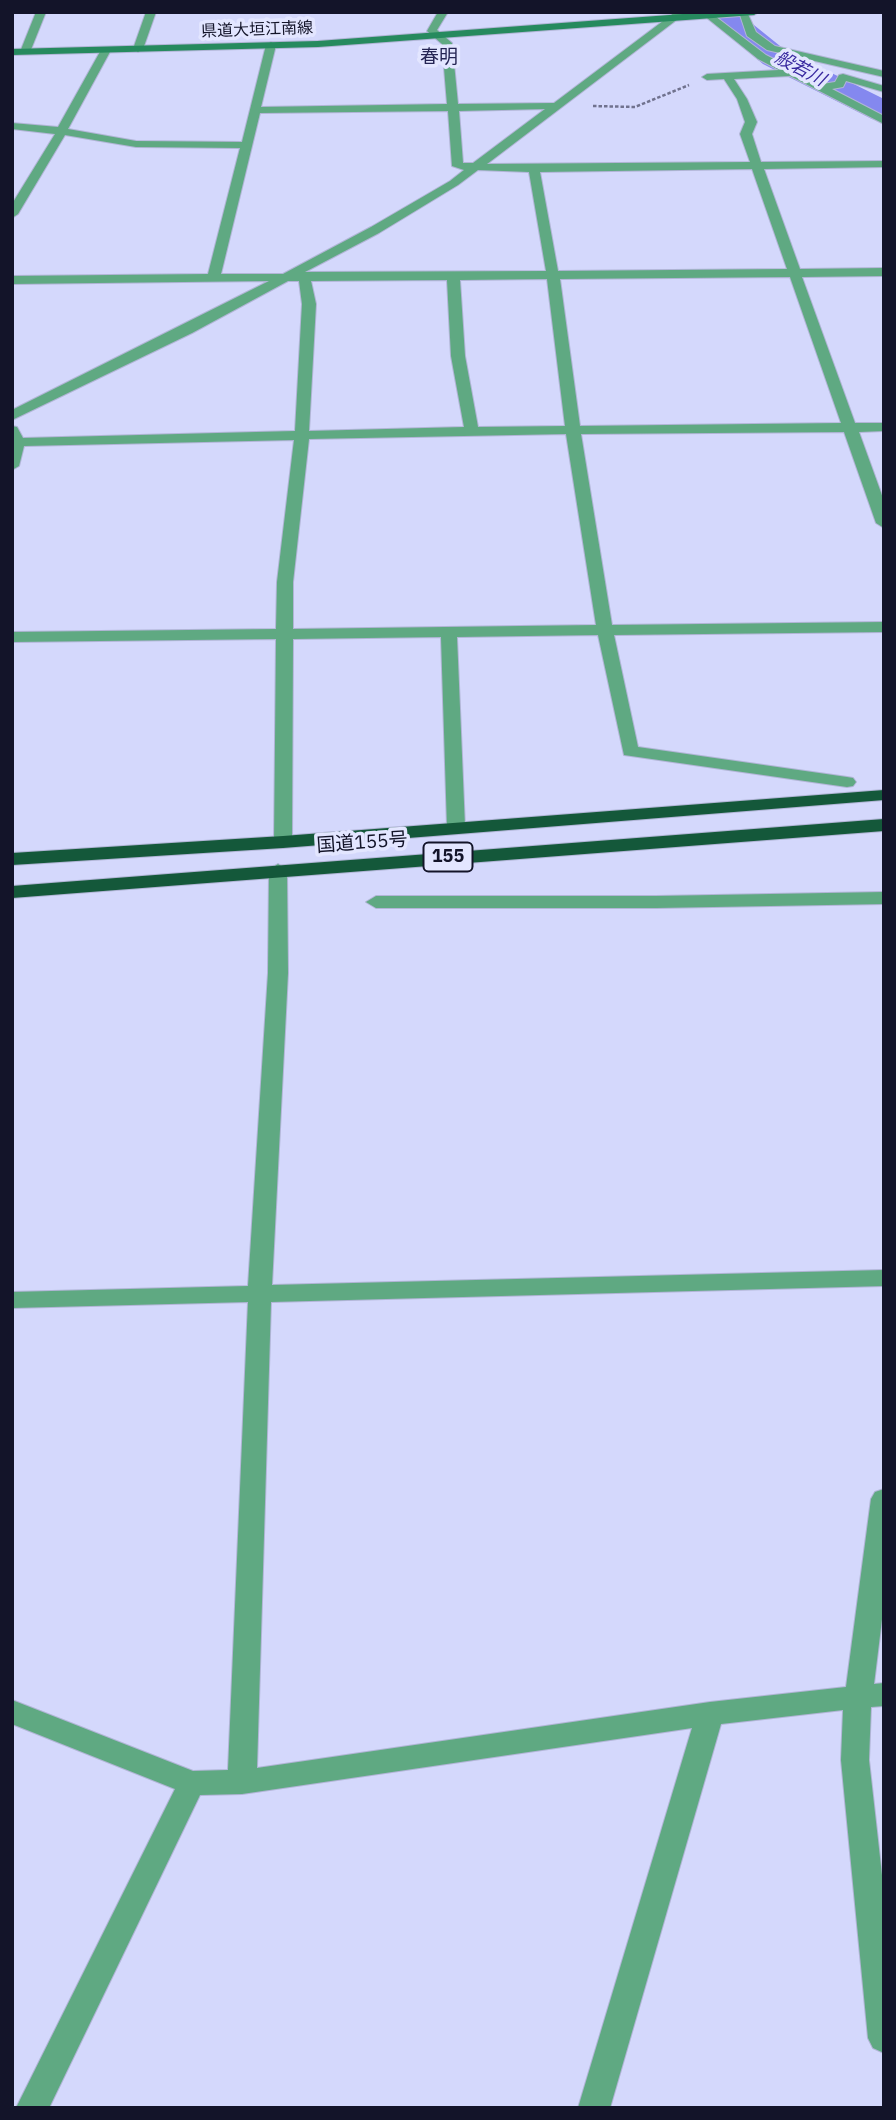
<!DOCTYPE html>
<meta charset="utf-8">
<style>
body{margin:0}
#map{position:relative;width:896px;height:2120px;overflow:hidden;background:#d4d8fc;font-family:"IBM Plex Sans",sans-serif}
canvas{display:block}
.frame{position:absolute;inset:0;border:14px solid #131429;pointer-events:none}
</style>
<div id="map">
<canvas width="896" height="2120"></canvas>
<div class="frame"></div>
</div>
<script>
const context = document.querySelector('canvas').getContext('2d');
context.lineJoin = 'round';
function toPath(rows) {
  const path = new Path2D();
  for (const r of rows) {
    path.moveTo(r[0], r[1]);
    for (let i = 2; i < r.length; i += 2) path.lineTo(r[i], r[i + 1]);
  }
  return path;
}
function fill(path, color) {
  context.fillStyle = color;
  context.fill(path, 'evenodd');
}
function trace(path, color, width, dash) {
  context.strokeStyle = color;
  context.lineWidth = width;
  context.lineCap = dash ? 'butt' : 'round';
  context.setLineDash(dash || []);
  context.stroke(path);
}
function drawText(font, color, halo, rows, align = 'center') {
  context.font = font + ' "IBM Plex Sans","Noto Sans JP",sans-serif';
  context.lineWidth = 7;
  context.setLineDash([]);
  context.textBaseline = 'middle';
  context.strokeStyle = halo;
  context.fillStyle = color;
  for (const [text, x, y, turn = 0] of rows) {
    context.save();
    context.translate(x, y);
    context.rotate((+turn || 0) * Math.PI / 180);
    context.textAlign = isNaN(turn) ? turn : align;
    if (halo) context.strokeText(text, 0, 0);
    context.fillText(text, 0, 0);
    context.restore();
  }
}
fill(toPath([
 [713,12,743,12,744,17,785,50,884,99,884,122,872,119,763,64,719,27,713,12]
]), '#8488ef');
const street = toPath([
 [36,12,46,12,30,52,21,54,20,52,36,12],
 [146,12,156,12,143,49,138,52,133,49,146,12],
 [438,12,448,12,437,30,452,43,458,104,554,103,675,12,687,12,487,164,750,162,740,134,745,122,737,99,724,79,707,80,702,77,707,74,779,70,758,59,707,18,706,16,711,13,766,55,822,84,835,82,839,75,843,74,884,86,884,92,846,81,843,87,832,89,884,116,884,124,790,76,734,79,747,99,757,122,752,134,761,162,884,161,884,167,764,169,800,269,884,268,884,276,802,277,855,423,884,423,884,431,859,432,884,501,884,528,876,523,844,432,581,434,612,625,884,622,884,632,614,635,638,747,847,777,853,778,856,782,853,786,847,787,624,755,598,635,457,637,465,827,463,831,449,831,447,827,441,637,293,639,292,842,283,848,274,842,276,639,12,642,12,632,276,629,277,582,294,440,24,446,19,466,12,470,12,426,17,427,23,438,295,431,302,304,299,281,288,281,192,333,12,420,12,410,269,281,12,284,12,276,208,274,240,148,136,147,65,135,18,214,12,218,12,204,55,134,12,129,12,123,58,127,101,50,106,47,111,50,68,129,136,141,242,142,266,45,271,42,276,45,261,107,447,104,442,44,427,31,438,12],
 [545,109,473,163,463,163,459,111,545,109],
 [448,111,452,166,464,170,450,181,371,227,283,274,221,274,260,113,448,111],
 [752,169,787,269,558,271,540,172,752,169],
 [478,170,529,172,546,271,305,272,379,233,458,185,478,170],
 [790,277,841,423,580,426,560,279,790,277],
 [547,279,565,426,478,427,465,356,460,280,547,279],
 [447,280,451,356,464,427,309,431,316,304,311,281,447,280],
 [566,434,596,625,293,629,293,582,309,439,566,434],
 [739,12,747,12,756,32,775,46,884,71,884,77,767,50,747,36,739,12],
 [278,864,287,870,288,973,272,1285,884,1270,884,1286,271,1302,257,1768,710,1702,846,1687,871,1499,875,1492,884,1489,884,1603,874,1684,884,1683,884,1706,871,1707,869,1760,884,1893,884,2053,873,2048,868,2038,841,1760,843,1710,721,1724,610,2108,578,2108,692,1728,242,1794,200,1795,49,2108,16,2108,175,1789,12,1724,12,1700,193,1771,228,1770,248,1302,12,1308,12,1292,248,1286,268,973,269,870,278,864],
 [884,892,884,904,656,908,376,908,366,902,376,896,656,896,884,892]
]);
const secondary = toPath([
 [710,12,759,12,754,15,318,47,12,55,12,49,318,41,710,12]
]);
const highway = toPath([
 [884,790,884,800,283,848,12,865,12,853,283,836,884,790],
 [884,819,884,831,12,898,12,886,884,819]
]);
trace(street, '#b1b5d6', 2);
trace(secondary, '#b1b5d6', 2);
trace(highway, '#b1b5d6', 2);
trace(toPath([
 [593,106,635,107,689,85]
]), '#70728e', 2.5, [3.5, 2]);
fill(street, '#5fa982');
fill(secondary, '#268a5e');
fill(highway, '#14583a');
drawText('16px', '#131429', '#e3e6ff', [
 ["県道大垣江南線",257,30,-2]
]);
drawText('italic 18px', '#38289f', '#e3e6ff', [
 ["般若川",800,69,28]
]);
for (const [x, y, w] of [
 [448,857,49]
]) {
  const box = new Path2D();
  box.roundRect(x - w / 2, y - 14.5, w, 29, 5);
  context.fillStyle = '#e3e6ff';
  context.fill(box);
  trace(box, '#131429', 2);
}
drawText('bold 18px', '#131429', null, [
 ["155",448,857]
]);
drawText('19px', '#252554', '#e3e6ff', [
 ["春明",439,58]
]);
drawText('19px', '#131429', '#e3e6ff', [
 ["国道155号",362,843,-4]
]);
</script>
